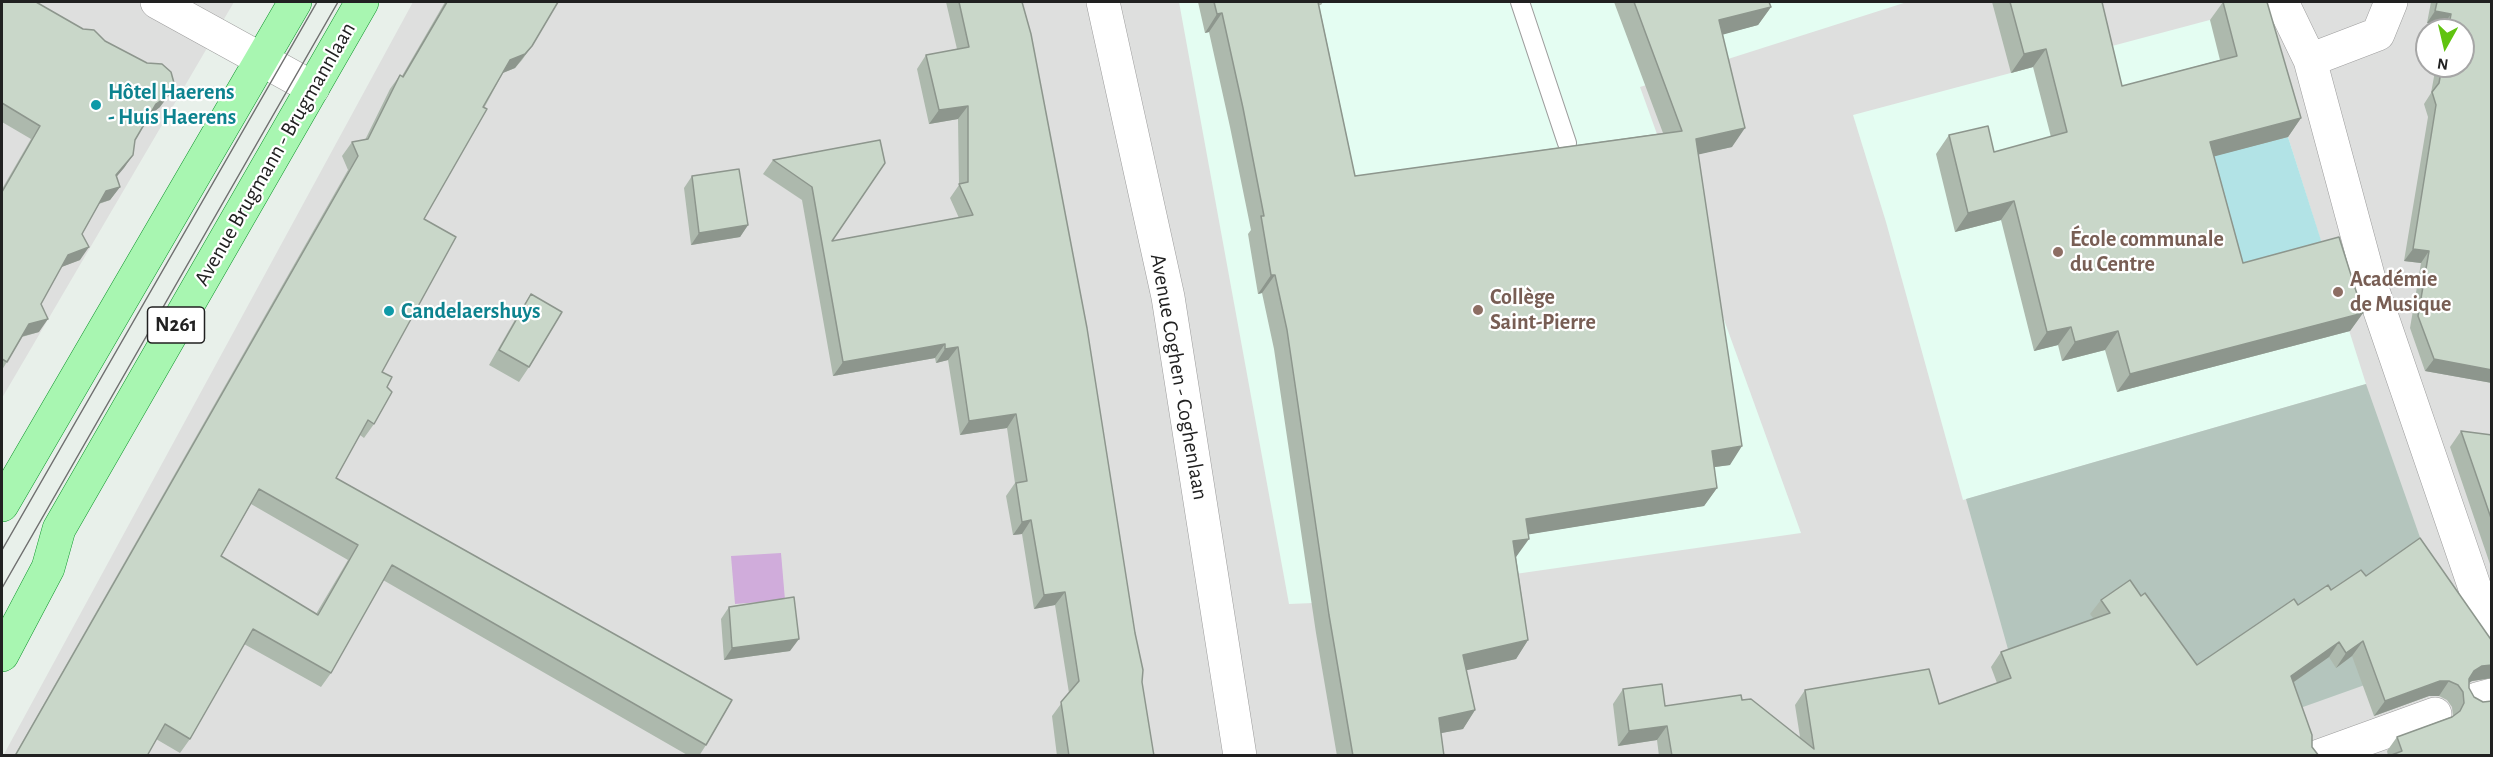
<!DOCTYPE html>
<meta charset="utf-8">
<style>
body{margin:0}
#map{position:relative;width:2493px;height:757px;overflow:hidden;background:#e8f0ea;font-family:"Alegreya Sans",sans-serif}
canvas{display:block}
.frame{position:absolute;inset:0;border:3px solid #212121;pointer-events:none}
.north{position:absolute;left:2415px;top:18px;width:60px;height:60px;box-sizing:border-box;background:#fff;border:2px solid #a6a6a6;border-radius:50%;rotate:188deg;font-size:16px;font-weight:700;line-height:24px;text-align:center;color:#212121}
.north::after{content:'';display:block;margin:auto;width:21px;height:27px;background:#60c30f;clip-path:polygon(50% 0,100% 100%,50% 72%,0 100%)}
</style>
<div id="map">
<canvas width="2493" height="757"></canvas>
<div class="frame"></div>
<div class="north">N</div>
</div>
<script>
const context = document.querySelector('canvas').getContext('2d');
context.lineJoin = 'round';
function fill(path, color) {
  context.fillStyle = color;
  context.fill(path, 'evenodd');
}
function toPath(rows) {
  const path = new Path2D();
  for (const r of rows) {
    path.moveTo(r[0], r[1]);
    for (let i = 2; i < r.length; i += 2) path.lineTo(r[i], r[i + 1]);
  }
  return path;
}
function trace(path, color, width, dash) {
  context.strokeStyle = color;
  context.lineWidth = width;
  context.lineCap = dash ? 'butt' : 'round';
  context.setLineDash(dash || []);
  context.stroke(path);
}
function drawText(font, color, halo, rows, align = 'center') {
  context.font = font + ' "Alegreya Sans",sans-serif';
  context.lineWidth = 4.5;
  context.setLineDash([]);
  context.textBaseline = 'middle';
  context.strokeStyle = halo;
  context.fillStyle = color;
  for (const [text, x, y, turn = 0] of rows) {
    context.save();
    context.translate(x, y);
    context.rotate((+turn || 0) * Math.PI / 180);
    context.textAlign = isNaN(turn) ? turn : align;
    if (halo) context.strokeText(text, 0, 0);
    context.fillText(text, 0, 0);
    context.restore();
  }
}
fill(toPath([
 [2,2,234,2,2,398],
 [413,2,2491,2,2491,755,3,756],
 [2427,30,2463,30,2463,66,2427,66]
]), '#dedfde');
fill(toPath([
 [1179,2,1907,2,1640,87,1801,533,1313,603,1289,604],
 [2251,9,2288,137,2366,384,1963,500,1886,222,1853,115]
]), '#e4fdf2');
fill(toPath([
 [2366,384,2460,651,2289,712,2011,660,1966,499]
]), '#b4c5bd');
fill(toPath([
 [2288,137,2326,256,2230,282,2197,159]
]), '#b2e3e6');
fill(toPath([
 [781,553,785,600,735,604,731,556]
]), '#d0acdb');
const service = toPath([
 [1520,2,1567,143]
]);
const minor = toPath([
 [157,2,313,88],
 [1103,2,1168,297,1240,756],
 [2282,2,2310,60,2369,279,2492,638],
 [2310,60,2378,34,2391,2],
 [2477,699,2492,695],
 [2319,756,2435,714]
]);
const primary = toPath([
 [2,505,295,2],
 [2,655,48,568,59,529,362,2]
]);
trace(service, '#9e9e9e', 20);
trace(minor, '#9e9e9e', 34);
trace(primary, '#0b9229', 34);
trace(service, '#fff', 18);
trace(minor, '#fff', 33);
trace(primary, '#a8f6b1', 33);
trace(toPath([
 [2,550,317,2],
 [2,588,338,2]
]), '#6f6f6f', 1.5);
fill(toPath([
 [2,2,160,107,150,115,135,140,133,155,116,177,120,187,110,200,99,204,82,234,80,260,61,267,41,304,39,332,22,337,2,370,2,189,31,139,2,122],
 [445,2,558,2,532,46,522,60,515,68,503,73,424,219,382,372,387,387,374,424,364,438,360,435,336,478,706,745,699,756,689,756,383,580,331,673,321,687,244,644,190,739,180,753,156,739,147,756,14,756,348,170,342,156,352,142,365,140,390,89,400,75,402,76],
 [251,504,348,560,316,614,221,556],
 [946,2,1022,2,1142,682,1154,756,1057,756,1052,716,1069,693,1055,605,1034,609,1022,534,1013,535,1006,496,1015,483,1007,428,960,435,948,360,936,363,935,358,833,376,802,200,763,174,773,160,880,140,832,241,959,218,950,198,959,185,958,119,929,124,917,69,926,55,957,49],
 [1198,2,1323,2,1321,5,1319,5,1355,176,1663,133,1614,2,1769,2,1771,7,1758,25,1723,34,1732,147,1698,154,1730,465,1714,467,1717,488,1704,506,1529,534,1516,557,1528,640,1516,659,1466,670,1475,710,1463,729,1441,733,1444,756,1337,756,1316,633,1274,349,1262,293,1258,294,1248,234,1251,230,1230,127,1209,32,1205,33],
 [1992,2,2102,2,2122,86,2220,60,2210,20,2223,2,2301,118,2288,137,2214,156,2243,263,2363,313,2350,331,2117,392,2105,350,2062,361,2058,345,2034,351,2001,220,1955,232,1936,154,1949,135,1994,152,2051,137,2033,67,2011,73],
 [2431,2,2492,2,2492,383,2425,371,2410,328,2421,263,2404,261,2428,117,2424,104,2431,93,2436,66,2463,66,2463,30,2442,30,2443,26,2427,23],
 [692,176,748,225,740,237,691,245,684,188],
 [531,294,529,367,519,382,489,365,521,309],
 [2461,431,2492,435,2492,570,2450,447],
 [2366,576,2492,641,2492,678,2472,681,2469,683,2469,688,2474,697,2483,702,2492,756,2388,756,2387,751,2397,737,2453,716,2452,707,2447,700,2439,696,2429,696,2374,716,2352,656,2336,668,2329,657,2294,682,2312,747,2319,756,1659,756,1657,740,1618,746,1613,704,1623,689,1665,706,1742,700,1800,737,1795,705,1805,690,1939,704,1997,683,1991,667,2001,652,2094,619,2090,614,2101,600,2141,596,2197,665,2298,605,2331,590],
 [729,607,790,651,724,660,721,619]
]), '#adb9ad');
fill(toPath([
 [1771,7,1758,25,1707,39,1719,20],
 [2435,11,2451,14,2443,26,2427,23],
 [1222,13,1209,32,1205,33,1217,14],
 [532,46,515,68,500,74,510,60],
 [2046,49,2033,67,2011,73,2024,54],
 [169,95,160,107,147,117,156,104],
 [968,106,958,119,929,124,939,110],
 [2301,118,2288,137,2197,161,2210,142],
 [1745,128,1732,147,1683,158,1696,139],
 [133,155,124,168,107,188,116,175],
 [120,187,110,200,97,204,106,191],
 [2014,201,2001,220,1955,232,1968,213],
 [748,225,740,237,691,245,699,233],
 [89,247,80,260,59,268,68,255],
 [2413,249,2429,251,2421,263,2404,261],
 [1271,275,1275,275,1262,293,1258,294],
 [2363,313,2350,331,2117,392,2130,374],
 [48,319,39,332,20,337,29,324],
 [2071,327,2058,345,2034,351,2047,332],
 [2118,331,2105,350,2062,361,2075,342],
 [945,344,935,358,833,376,843,362],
 [958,347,948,360,936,363,945,349],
 [2434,359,2492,370,2492,383,2425,371],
 [1016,414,1007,428,960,435,969,421],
 [1742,446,1730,465,1700,469,1712,451],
 [1717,488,1704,506,1513,537,1526,519],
 [1031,520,1022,534,1013,535,1022,522],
 [1529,539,1516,557,1500,559,1513,541],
 [1065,592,1055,605,1034,609,1044,595],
 [799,639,790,651,724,660,732,648],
 [1528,640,1516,659,1450,674,1463,655],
 [2363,641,2352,656,2336,668,2346,653],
 [2339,642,2329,657,2281,691,2291,676],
 [2492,665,2492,678,2472,681,2463,686,2474,671,2482,666],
 [2440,681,2449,681,2439,696,2429,696,2374,716,2385,701],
 [1475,710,1463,729,1426,736,1439,718],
 [1667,726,1657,740,1618,746,1629,731]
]), '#8d968d');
const building = toPath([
 [2,2,36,2,83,29,94,30,105,41,147,63,162,64,171,72,174,83,169,95,156,104,135,140,133,155,116,175,120,187,106,191,82,234,89,247,68,255,41,304,48,319,29,324,7,362,2,359,2,192,40,126,2,103,2,2],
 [447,2,558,2,532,46,525,54,510,60,483,107,487,109,424,219,456,237,382,372,392,377,387,387,392,392,374,424,368,420,336,478,732,700,706,745,392,565,331,673,253,629,190,739,165,724,147,756,15,756,358,156,352,142,368,139,400,75,403,77,447,2],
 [259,489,358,545,318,615,221,556,259,489],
 [959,2,1022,2,1031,34,1087,328,1135,633,1143,670,1142,682,1154,756,1069,756,1061,702,1079,681,1065,592,1044,595,1031,520,1022,522,1016,483,1027,481,1016,414,969,421,958,347,945,349,945,344,843,362,812,187,773,160,880,140,885,163,832,241,973,215,959,184,968,182,968,106,939,110,926,55,969,47,959,2],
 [1214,2,1318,2,1355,176,1682,131,1634,2,1769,2,1771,7,1719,20,1745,128,1696,139,1742,446,1712,451,1717,488,1526,519,1529,539,1513,541,1528,640,1463,655,1475,710,1439,718,1444,756,1353,756,1329,615,1287,330,1275,275,1271,275,1261,216,1264,216,1243,108,1222,13,1217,14,1214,2],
 [2010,2,2102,2,2122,86,2237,56,2223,2,2267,2,2301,118,2210,142,2243,263,2339,237,2363,313,2130,374,2118,331,2075,342,2071,327,2047,332,2014,201,1968,213,1949,135,1988,126,1994,152,2067,132,2046,49,2024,54,2010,2],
 [2437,2,2492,2,2492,370,2434,359,2418,316,2429,251,2413,249,2436,105,2432,92,2439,83,2442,66,2463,66,2463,30,2448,30,2451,14,2435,11,2437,2],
 [739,169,748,225,699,233,692,176,739,169],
 [531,294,562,312,529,367,499,350,531,294],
 [2461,431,2492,435,2492,521,2461,431],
 [2420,538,2492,641,2492,665,2482,666,2474,671,2469,679,2469,688,2474,697,2483,702,2492,701,2492,756,2389,756,2402,751,2397,737,2452,717,2460,711,2464,703,2463,692,2458,685,2449,681,2440,681,2385,701,2363,641,2346,653,2339,642,2291,676,2312,735,2312,747,2319,756,1672,756,1667,726,1629,731,1623,689,1662,684,1665,706,1741,695,1742,700,1751,699,1814,749,1805,690,1929,669,1939,704,2011,678,2001,652,2110,613,2101,600,2130,580,2141,596,2145,593,2197,665,2294,599,2298,605,2328,585,2331,590,2361,570,2366,576,2420,538],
 [794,597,799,639,732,648,729,607,794,597]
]);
fill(building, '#c9d7c9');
trace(building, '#8d968d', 1.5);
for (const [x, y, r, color] of [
 [96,105,6,"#0f9aa8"],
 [2058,252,6,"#8d6e63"],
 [2338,292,6,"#8d6e63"],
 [1478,310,6,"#8d6e63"],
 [389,311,6,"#0f9aa8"]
]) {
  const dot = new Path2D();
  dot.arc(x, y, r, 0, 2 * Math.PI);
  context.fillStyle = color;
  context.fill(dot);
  trace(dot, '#fff', 2);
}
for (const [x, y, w] of [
 [176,325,57]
]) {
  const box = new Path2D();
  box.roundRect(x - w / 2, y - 18, w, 36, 4.5);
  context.fillStyle = '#fff';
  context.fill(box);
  trace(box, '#212121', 1.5);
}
drawText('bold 21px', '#212121', null, [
 ["N261",176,325]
]);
drawText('bold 22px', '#0d838f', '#fff', [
 ["Hôtel Haerens",108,92],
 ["- Huis Haerens",108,117],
 ["Candelaershuys",401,311]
], 'left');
drawText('22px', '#212121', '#fff', [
 ["Avenue Brugmann - Brugmannlaan",275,154,-60],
 ["Avenue Coghen - Coghenlaan",1179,377,80]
]);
drawText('bold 22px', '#785e54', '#fff', [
 ["École communale",2070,239],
 ["du Centre",2070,264],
 ["Académie",2350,279],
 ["de Musique",2350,304],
 ["Collège",1490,297],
 ["Saint-Pierre",1490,322]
], 'left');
</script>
